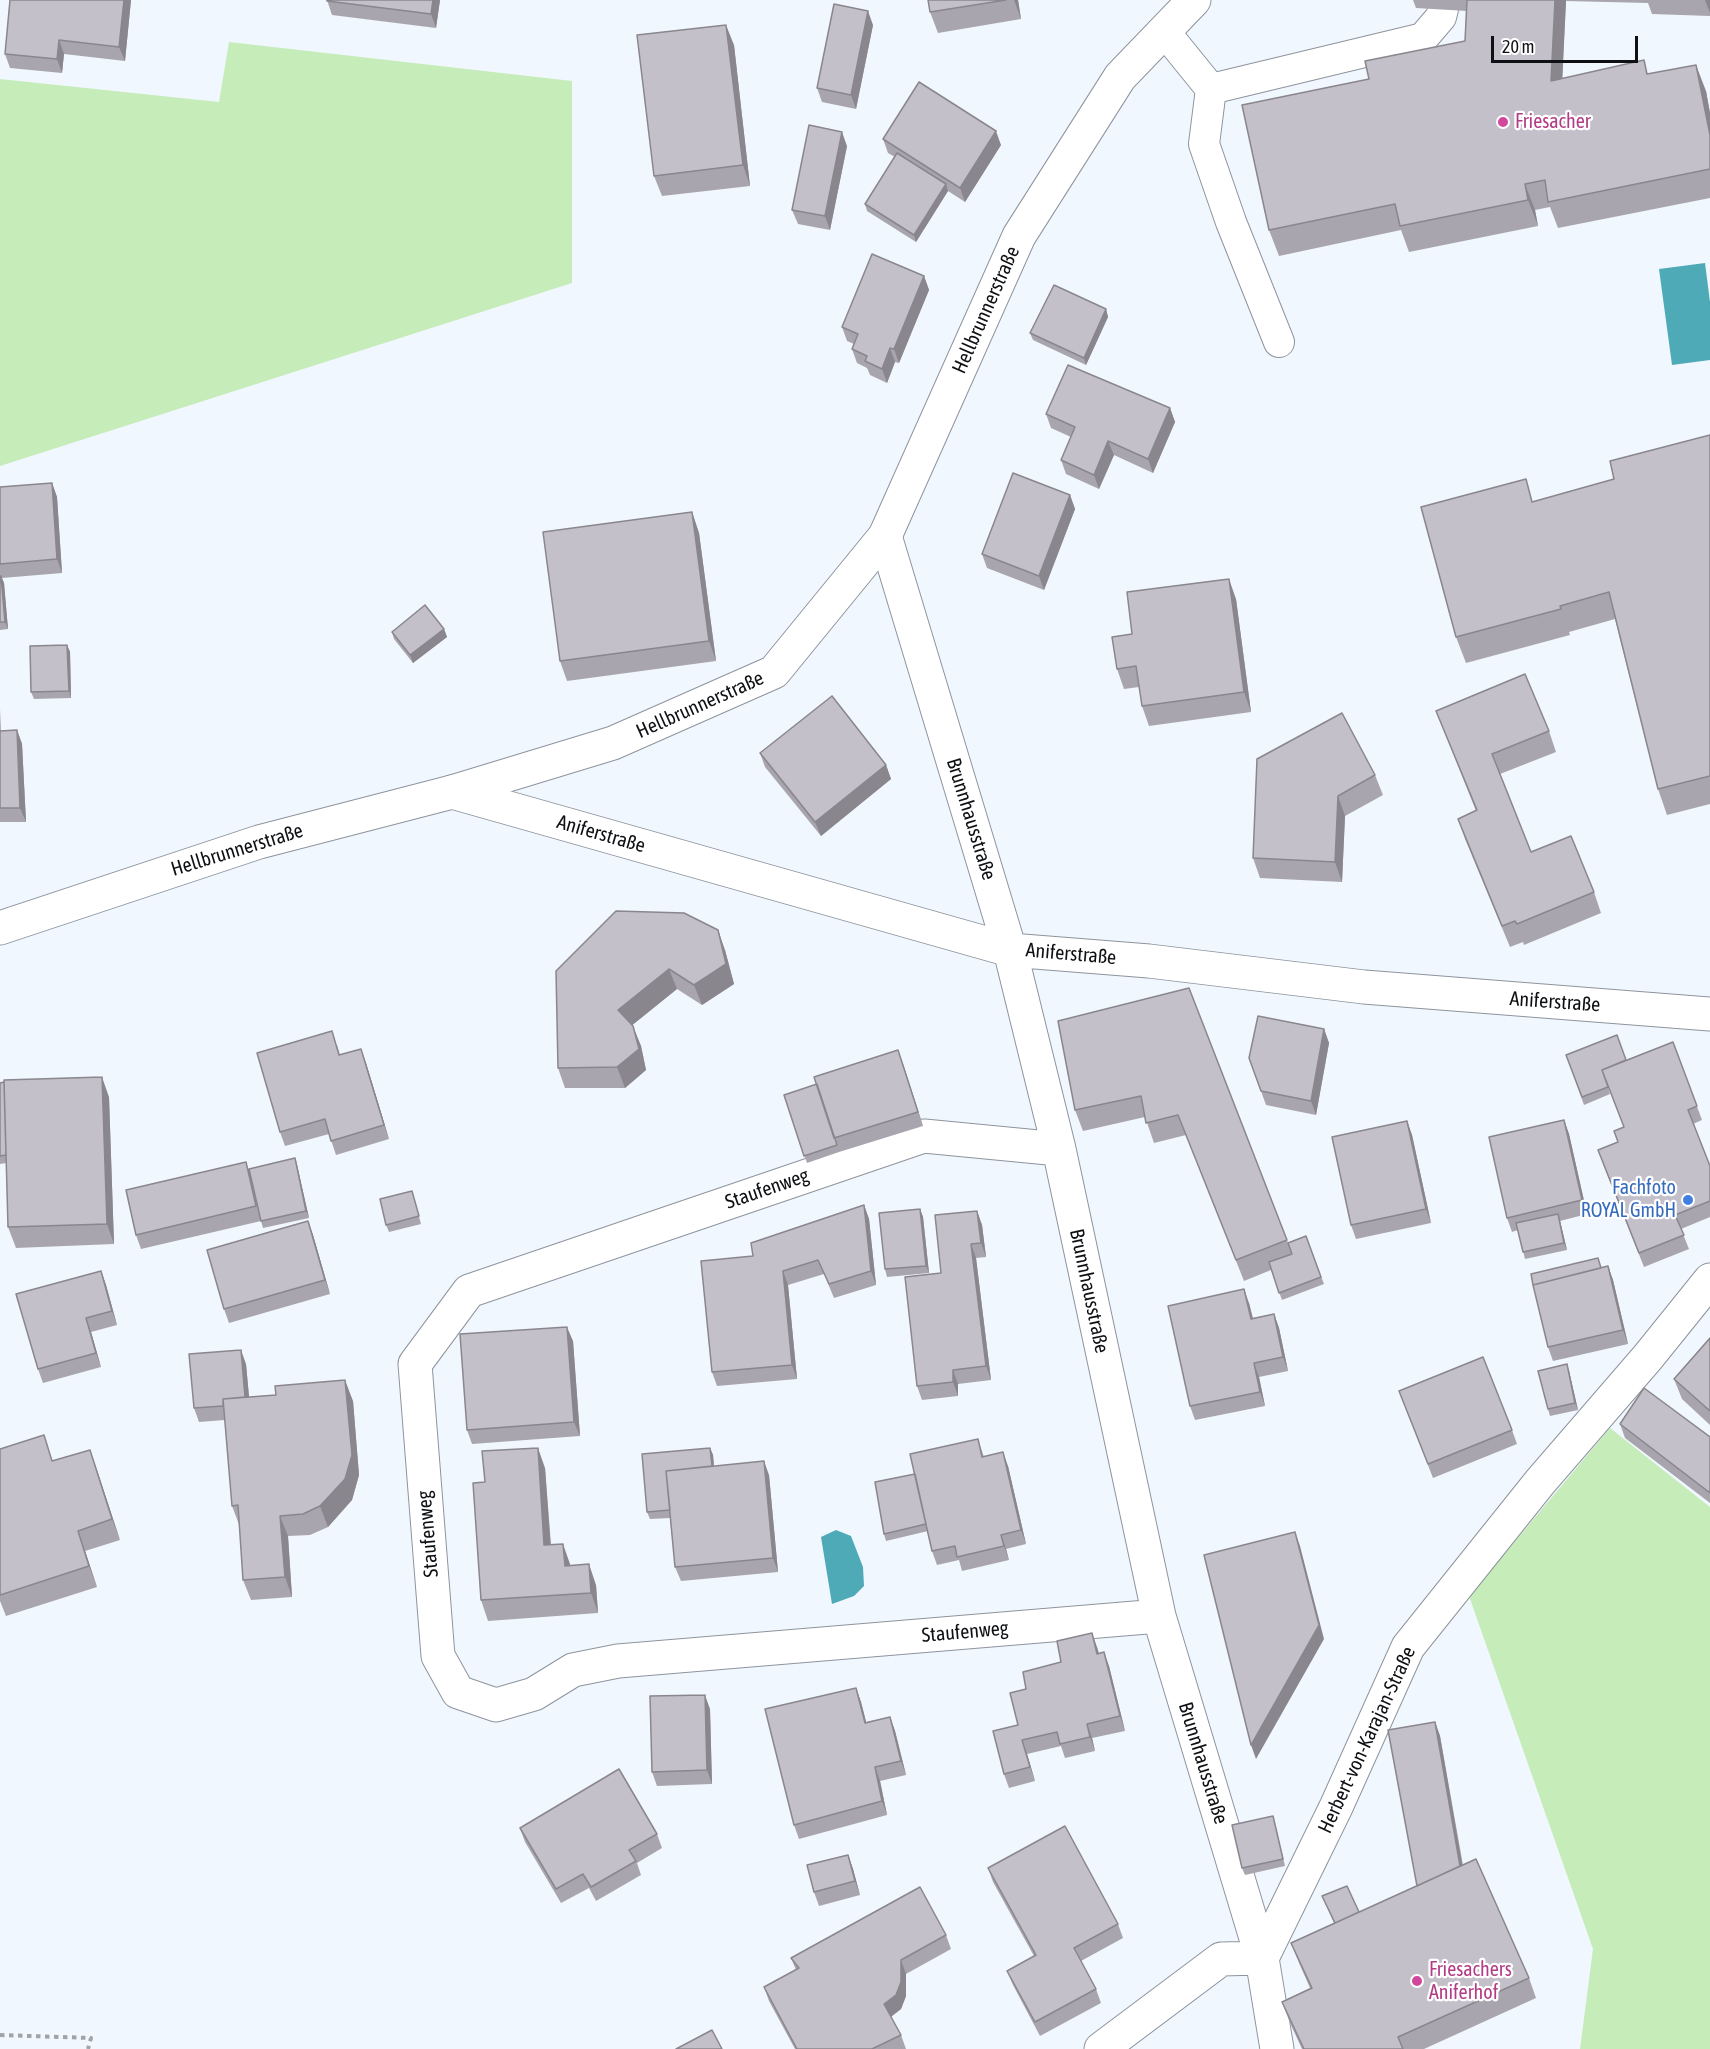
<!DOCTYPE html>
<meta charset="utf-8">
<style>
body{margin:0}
#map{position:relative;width:1710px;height:2049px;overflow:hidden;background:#f1f7fe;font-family:"Asap Condensed",sans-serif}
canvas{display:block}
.scale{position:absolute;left:1491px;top:36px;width:147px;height:27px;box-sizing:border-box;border:3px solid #0e1013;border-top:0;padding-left:8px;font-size:18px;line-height:21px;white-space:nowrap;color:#0e1013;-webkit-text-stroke:4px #fff;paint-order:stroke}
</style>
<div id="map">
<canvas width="1710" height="2049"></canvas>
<div class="scale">20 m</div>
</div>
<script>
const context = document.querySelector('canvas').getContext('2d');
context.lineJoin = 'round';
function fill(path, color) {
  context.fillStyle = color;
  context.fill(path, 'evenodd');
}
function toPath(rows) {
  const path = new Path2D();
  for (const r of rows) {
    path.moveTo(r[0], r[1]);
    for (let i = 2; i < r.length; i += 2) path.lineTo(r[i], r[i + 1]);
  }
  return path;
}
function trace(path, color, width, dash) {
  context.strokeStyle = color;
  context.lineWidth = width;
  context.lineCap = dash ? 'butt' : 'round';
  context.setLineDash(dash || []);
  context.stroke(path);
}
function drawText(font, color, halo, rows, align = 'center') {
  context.font = font + ' "Asap Condensed",sans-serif';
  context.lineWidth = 4.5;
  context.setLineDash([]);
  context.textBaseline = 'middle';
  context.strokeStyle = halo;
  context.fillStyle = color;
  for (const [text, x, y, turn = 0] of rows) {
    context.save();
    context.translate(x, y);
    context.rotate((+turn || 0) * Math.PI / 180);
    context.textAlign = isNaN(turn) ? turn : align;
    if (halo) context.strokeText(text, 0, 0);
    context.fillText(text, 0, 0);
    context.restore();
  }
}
fill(toPath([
 [229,42,572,81,572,283,0,466,0,79,219,102],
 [1610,1428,1710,1507,1710,2049,1580,2049,1593,1949,1469,1596]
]), '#c6ecb9');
fill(toPath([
 [1705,263,1710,302,1710,360,1672,365,1659,269],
 [836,1530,851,1536,863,1567,864,1586,854,1596,832,1604,821,1537]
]), '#4faab7');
const lane = toPath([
 [1164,31,1211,89,1204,144,1231,222,1279,342],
 [1211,89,1423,38,1441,17,1443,9]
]);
const street = toPath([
 [885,536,1010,950,1059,1149,1159,1616,1262,1958,1277,2049],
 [452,792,1010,950,1149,961,1364,987,1710,1014],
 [1059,1149,924,1136,469,1291,415,1364,438,1656,458,1692,496,1705,534,1694,573,1670,618,1661,1159,1616],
 [1262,1958,1336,1807,1408,1647,1540,1482,1648,1357,1710,1280],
 [1101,2049,1221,1959,1262,1958]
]);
const secondary = toPath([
 [0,928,259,842,452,792,613,743,774,672,885,536,1019,236,1120,77,1194,0]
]);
trace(lane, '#8e949d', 32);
trace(street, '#8e949d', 35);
trace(secondary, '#8e949d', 35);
trace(toPath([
 [0,2035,91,2038,88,2049]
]), '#9fa4a9', 4, [4.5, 4.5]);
trace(lane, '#fff', 30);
trace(street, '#fff', 33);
trace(secondary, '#fff', 33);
fill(toPath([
 [10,0,131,0,125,61,64,54,62,73,10,68,5,54],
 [327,0,440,0,436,28,332,15],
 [928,0,1018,0,1021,19,938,33,930,12],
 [1413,0,1710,0,1710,16,1652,14,1648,3,1566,1,1562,79,1648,74,1706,91,1710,113,1710,198,1558,228,1550,207,1535,210,1538,226,1409,252,1401,230,1279,256,1269,230,1369,79,1465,41,1467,11,1416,8],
 [873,25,856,109,822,102,817,88],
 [734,45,750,186,662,196,654,176],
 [883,139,1001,145,965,202,948,191,916,242,867,211,865,204,895,157,888,153],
 [847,146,830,230,798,224,792,210],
 [924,276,929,290,899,363,895,362,887,383,870,375,867,368,857,363,852,349,854,344,847,341,842,327],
 [1106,309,1108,317,1086,365,1033,340,1030,333],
 [1170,408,1175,422,1153,473,1114,455,1099,489,1066,474,1061,460,1071,437,1051,428,1046,414],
 [1710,435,1710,804,1667,815,1658,789,1615,619,1569,632,1570,635,1466,663,1456,637,1534,502,1614,479],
 [52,483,57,497,62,573,2,578,4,583,8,629,0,630,0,487],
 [1070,495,1075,509,1044,590,987,568,982,554],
 [692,512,699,533,716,661,567,681,560,661],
 [1236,599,1251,712,1149,726,1142,706,1139,687,1124,689,1117,669,1132,634],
 [444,629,447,637,413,663,394,639,392,632],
 [67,645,70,652,71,698,34,699,31,692],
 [0,709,1,731,17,730,22,744,26,822,0,822],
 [1436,711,1549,731,1556,752,1500,774,1531,852,1594,892,1601,913,1524,945,1523,942,1510,947,1465,839,1458,819,1476,811],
 [760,753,886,765,891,779,821,836,765,767],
 [1257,759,1375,775,1383,795,1345,816,1342,882,1260,878,1253,858],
 [725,950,734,984,702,1005,677,989,632,1025,641,1046,646,1070,625,1088,565,1088,558,1068,556,971],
 [1189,988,1288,1243,1306,1236,1324,1284,1282,1300,1271,1270,1244,1281,1186,1135,1154,1143,1145,1117,1083,1131,1075,1110],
 [1324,1029,1329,1043,1316,1115,1266,1105,1249,1058],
 [1673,1042,1702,1120,1693,1124,1710,1166,1710,1217,1681,1229,1689,1249,1644,1267,1603,1164,1618,1142,1624,1127,1607,1084,1610,1094,1584,1105,1566,1055,1626,1060],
 [337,1045,340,1055,366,1063,389,1139,336,1155,329,1134,285,1146,280,1132],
 [903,1064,923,1126,839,1152,807,1163,784,1095],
 [0,1083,109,1097,114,1244,16,1248,8,1227,6,1163,0,1164],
 [1564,1120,1569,1134,1587,1214,1560,1221,1567,1250,1525,1259,1518,1230,1512,1232,1507,1218],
 [1407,1121,1412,1135,1431,1223,1356,1239,1351,1225],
 [295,1158,297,1165,309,1218,263,1228,261,1221,141,1249,136,1235,249,1169],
 [412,1191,421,1224,389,1232,386,1225],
 [864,1205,869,1219,876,1285,834,1298,824,1274,788,1285,797,1379,717,1386,712,1372,753,1256],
 [920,1209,923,1217,929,1273,887,1277,885,1269],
 [977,1211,982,1225,986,1257,976,1258,991,1380,958,1384,958,1396,922,1400,917,1386,941,1273],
 [308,1221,313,1235,330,1294,229,1323,224,1309],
 [1608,1266,1613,1280,1628,1344,1553,1361,1548,1347,1602,1268],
 [101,1271,106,1285,117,1325,91,1332,101,1367,43,1383,38,1369],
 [1249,1303,1253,1318,1274,1314,1279,1328,1288,1371,1259,1377,1265,1406,1195,1420,1190,1406],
 [1710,1338,1710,1425,1682,1399,1674,1379],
 [573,1341,580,1436,472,1444,467,1430],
 [246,1364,249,1397,353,1401,359,1475,352,1500,328,1527,310,1535,288,1536,292,1597,251,1600,243,1580,240,1527,232,1506,225,1420,199,1422,194,1408],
 [1569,1371,1578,1410,1550,1416,1548,1409],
 [1399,1391,1512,1430,1517,1444,1433,1478],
 [1620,1424,1710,1437,1710,1503,1625,1438],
 [978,1439,984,1457,1008,1466,1026,1544,1006,1549,1009,1560,962,1571,959,1560,937,1565,932,1551,928,1531,886,1541,884,1534,915,1474],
 [710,1448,713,1455,714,1466,769,1475,778,1572,681,1581,675,1567,670,1518,650,1519,647,1512],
 [0,1449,53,1461,90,1450,120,1540,85,1551,97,1587,6,1616,0,1601],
 [545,1468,551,1544,570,1564,570,1565,596,1585,598,1613,488,1621,481,1600,485,1482],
 [1097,1647,1099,1653,1109,1666,1125,1731,1092,1738,1095,1751,1065,1758,1061,1746,1027,1754,1035,1781,1009,1788,1004,1774,1018,1725,1026,1689,1061,1662],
 [856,1688,861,1702,866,1722,890,1717,895,1731,906,1775,880,1781,887,1815,799,1839,794,1825],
 [710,1709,712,1784,657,1786,652,1772],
 [1435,1722,1440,1736,1463,1865,1529,1978,1536,1998,1424,2049,1302,2049,1290,2023,1282,2002,1310,1988,1299,1963,1291,1943,1334,1923,1322,1896,1359,1912,1417,1886],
 [1275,1823,1285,1866,1245,1875,1242,1868],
 [520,1828,657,1834,662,1848,637,1863,641,1875,596,1901,589,1888,561,1903,525,1842],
 [848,1855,853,1869,860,1895,819,1906,814,1892],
 [988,1868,1118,1924,1123,1938,1081,1961,1096,1989,1101,2003,1040,2036,1013,1985,1007,1971,1034,1956,993,1882],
 [946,1935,951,1949,906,1974,906,1996,901,2009,891,2017,901,2035,906,2049,795,2049,769,2001,764,1987,796,1970,791,1958]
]), '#a9a5ae');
fill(toPath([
 [124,0,131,0,125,61,119,47],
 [433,0,440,0,436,28,431,14],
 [1014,0,1018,0,1021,19],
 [1555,0,1566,0,1566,1,1561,107,1551,81],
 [1705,0,1710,0,1710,13],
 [868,11,873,25,856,109,851,95],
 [726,25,734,45,750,186,743,165],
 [59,40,64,54,62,73,57,59],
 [1696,65,1706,91,1710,113,1710,135],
 [996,131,1001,145,965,202,960,188],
 [842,132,847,146,830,230,825,216],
 [946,184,948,191,916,242,914,235],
 [1525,184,1535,210,1538,226,1528,200],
 [924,276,929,290,899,363,894,349],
 [1106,309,1108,317,1086,365,1084,358],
 [890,348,895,362,887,383,882,369],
 [1170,408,1175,422,1153,473,1148,459],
 [1108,441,1114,455,1099,489,1094,475],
 [52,483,57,497,62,573,57,559],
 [1070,495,1075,509,1044,590,1039,576],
 [692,512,699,533,716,661,709,641],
 [1,576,4,583,8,629,5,622],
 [1229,579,1236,599,1251,712,1244,692],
 [444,629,447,637,413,663,410,655],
 [67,645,70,652,71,698,69,691],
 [17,730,22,744,26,822,20,808],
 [886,765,891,779,821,836,815,822],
 [1338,796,1345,816,1342,882,1335,862],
 [718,930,725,950,734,984,702,1005,694,985],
 [669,969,677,989,625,1031,618,1010],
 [633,1026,641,1046,646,1070,625,1088,617,1067],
 [1324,1029,1329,1043,1316,1115,1311,1101],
 [361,1049,366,1063,389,1139,384,1125],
 [898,1050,903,1064,923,1126,918,1112],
 [102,1077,109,1097,114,1244,107,1224],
 [1564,1120,1569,1134,1587,1214,1582,1200],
 [1407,1121,1412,1135,1431,1223,1426,1209],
 [295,1158,297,1165,309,1218,306,1211],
 [864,1205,869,1219,876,1285,871,1271],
 [920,1209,923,1217,929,1273,926,1266],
 [977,1211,982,1225,986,1257,981,1243],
 [1558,1214,1560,1221,1567,1250,1564,1243],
 [308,1221,313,1235,330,1294,325,1280],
 [971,1244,976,1258,991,1380,986,1366],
 [1608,1266,1613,1280,1628,1344,1623,1330],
 [101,1271,106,1285,117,1325,112,1311],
 [783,1271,788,1285,797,1379,792,1365],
 [1244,1289,1249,1303,1256,1333,1251,1319],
 [1274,1314,1279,1328,1288,1371,1283,1357],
 [86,1318,91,1332,101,1367,96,1353],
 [567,1327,573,1341,580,1436,574,1422],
 [241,1350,246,1364,251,1418,246,1404],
 [1254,1363,1259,1377,1265,1406,1260,1392],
 [1567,1364,1569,1371,1578,1410,1575,1403],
 [953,1370,958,1384,958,1396,953,1382],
 [345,1380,353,1401,359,1475,352,1500,328,1527,320,1506],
 [538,1448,545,1468,552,1565,544,1545],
 [710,1448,713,1455,715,1481,713,1474],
 [90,1450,97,1470,120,1540,112,1519],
 [1003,1452,1008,1466,1026,1544,1021,1530],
 [764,1461,769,1475,778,1572,773,1558],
 [280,1516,288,1536,292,1597,285,1577],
 [78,1531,85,1551,97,1587,89,1566],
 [1295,1532,1300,1546,1324,1639,1256,1759,1251,1745],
 [1001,1535,1006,1549,1009,1560,1004,1546],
 [563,1544,570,1564,572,1586,565,1566],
 [589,1564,596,1585,598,1613,591,1593],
 [1092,1633,1097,1647,1102,1668,1097,1654],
 [1104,1652,1109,1666,1125,1731,1120,1716],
 [856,1688,861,1702,870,1737,865,1723],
 [705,1695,710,1709,712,1784,707,1770],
 [890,1717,895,1731,906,1775,901,1761],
 [1435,1722,1440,1736,1466,1887,1461,1873],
 [1087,1724,1092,1738,1095,1751,1090,1737],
 [1022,1740,1027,1754,1035,1781,1030,1767],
 [875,1767,880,1781,887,1815,882,1801],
 [848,1855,853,1869,860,1895,855,1881],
 [901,1960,906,1974,906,1996,901,2009,889,2018,884,2004]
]), '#89868d');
const building = toPath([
 [10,0,124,0,119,47,59,40,57,59,5,54,10,0],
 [327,0,433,0,431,14,327,1,327,0],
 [928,0,1006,0,930,12,928,0],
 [1467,0,1555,0,1551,81,1644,60,1647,74,1696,65,1710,135,1710,169,1548,202,1545,180,1525,184,1528,200,1400,226,1395,204,1269,230,1242,105,1369,79,1365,61,1465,41,1467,0],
 [834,4,868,11,851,95,817,88,834,4],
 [726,25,743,165,654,176,637,35,726,25],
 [919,82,996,131,960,188,883,139,919,82],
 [809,125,842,132,825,216,792,210,809,125],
 [897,153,946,184,914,235,865,204,897,153],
 [872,254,924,276,894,349,890,348,882,369,865,361,867,356,852,349,858,334,842,327,872,254],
 [1054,285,1106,309,1084,358,1030,333,1054,285],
 [1068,365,1170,408,1148,459,1108,441,1094,475,1061,460,1075,427,1046,414,1068,365],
 [1710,435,1710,776,1658,789,1609,592,1560,606,1561,609,1456,637,1421,507,1526,479,1532,502,1614,479,1610,461,1710,435],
 [1013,473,1070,495,1039,576,982,554,1013,473],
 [52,483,57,559,0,564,0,487,52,483],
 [692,512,709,641,560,661,543,532,692,512],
 [0,576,1,576,5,622,0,622,0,576],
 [1229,579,1244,692,1142,706,1136,666,1117,669,1112,637,1132,634,1127,592,1229,579],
 [425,605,444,629,410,655,392,632,425,605],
 [67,645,69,691,31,692,30,646,67,645],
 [1525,674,1549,731,1492,754,1531,852,1571,836,1594,892,1517,924,1515,921,1502,926,1458,819,1477,810,1436,711,1525,674],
 [832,696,886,765,815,822,760,753,832,696],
 [1342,713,1375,775,1338,796,1335,862,1253,858,1257,759,1342,713],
 [17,730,20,808,0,808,0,731,17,730],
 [616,911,684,913,718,930,726,964,694,985,669,969,618,1010,633,1026,639,1049,617,1067,558,1068,556,971,616,911],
 [1189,988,1287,1240,1236,1260,1178,1115,1146,1123,1141,1096,1075,1110,1058,1021,1189,988],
 [1258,1016,1324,1029,1311,1101,1261,1091,1249,1058,1258,1016],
 [332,1031,339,1055,361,1049,384,1125,331,1141,325,1119,280,1132,257,1053,332,1031],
 [1617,1035,1626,1060,1602,1070,1608,1087,1582,1097,1566,1055,1617,1035],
 [1673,1042,1697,1106,1688,1110,1710,1166,1710,1201,1675,1215,1684,1235,1639,1253,1598,1150,1618,1142,1614,1131,1624,1127,1602,1070,1673,1042],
 [898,1050,918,1112,834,1138,814,1077,898,1050],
 [102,1077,107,1224,8,1227,4,1080,102,1077],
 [4,1082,6,1155,0,1156,0,1083,4,1082],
 [817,1084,837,1145,804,1156,784,1095,817,1084],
 [1564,1120,1582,1200,1507,1218,1489,1137,1564,1120],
 [1407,1121,1426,1209,1351,1225,1332,1137,1407,1121],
 [295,1158,306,1211,261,1221,249,1169,295,1158],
 [246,1162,256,1206,136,1235,126,1190,246,1162],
 [412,1191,419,1216,386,1225,380,1199,412,1191],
 [864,1205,871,1271,829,1284,818,1260,783,1271,792,1365,712,1372,701,1261,753,1256,751,1243,864,1205],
 [920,1209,926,1266,885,1269,879,1213,920,1209],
 [977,1211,981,1243,971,1244,986,1366,953,1370,953,1382,917,1386,905,1277,941,1273,935,1215,977,1211],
 [1558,1214,1564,1243,1523,1252,1516,1223,1558,1214],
 [308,1221,325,1280,224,1309,207,1250,308,1221],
 [1306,1236,1321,1277,1279,1293,1269,1262,1292,1254,1288,1243,1306,1236],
 [1598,1258,1601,1268,1533,1285,1531,1274,1598,1258],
 [1608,1266,1623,1330,1548,1347,1533,1285,1608,1266],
 [101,1271,112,1311,86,1318,96,1353,38,1369,16,1294,101,1271],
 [1244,1289,1251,1319,1274,1314,1283,1357,1254,1363,1260,1392,1190,1406,1168,1306,1244,1289],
 [567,1327,574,1422,467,1430,460,1334,567,1327],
 [1710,1338,1710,1411,1674,1379,1710,1338],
 [241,1350,245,1397,223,1399,223,1406,194,1408,189,1354,241,1350],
 [1483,1357,1512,1430,1428,1464,1399,1391,1483,1357],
 [1567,1364,1575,1403,1548,1409,1538,1371,1567,1364],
 [345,1380,352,1455,345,1479,320,1506,303,1514,280,1516,285,1577,243,1580,238,1505,232,1506,223,1399,276,1395,275,1386,345,1380],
 [1644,1388,1710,1437,1710,1493,1620,1424,1644,1388],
 [44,1435,52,1461,90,1450,112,1519,78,1531,89,1566,0,1595,0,1449,44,1435],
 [978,1439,982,1457,1003,1452,1021,1530,1001,1535,1004,1546,957,1557,955,1546,932,1551,910,1454,978,1439],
 [538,1448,544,1545,563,1544,565,1566,589,1564,591,1593,481,1600,473,1483,485,1482,482,1451,538,1448],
 [710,1448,712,1466,666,1471,670,1510,647,1512,642,1454,710,1448],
 [764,1461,773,1558,675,1567,666,1471,764,1461],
 [915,1474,926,1524,884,1534,875,1482,915,1474],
 [1295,1532,1319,1625,1251,1745,1204,1555,1295,1532],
 [1092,1633,1097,1654,1104,1652,1120,1716,1087,1724,1090,1737,1060,1744,1057,1732,1022,1740,1030,1767,1004,1774,993,1731,1018,1725,1010,1693,1026,1689,1023,1672,1061,1662,1057,1641,1092,1633],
 [856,1688,865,1723,890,1717,901,1761,875,1767,882,1801,794,1825,765,1709,856,1688],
 [705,1695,707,1770,652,1772,650,1696,705,1695],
 [1435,1722,1460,1866,1417,1886,1388,1730,1435,1722],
 [619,1769,657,1834,629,1850,636,1861,591,1887,583,1874,556,1889,520,1828,619,1769],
 [1273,1816,1283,1859,1242,1868,1232,1825,1273,1816],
 [1065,1826,1118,1924,1074,1948,1096,1989,1035,2022,1007,1971,1036,1955,988,1868,1065,1826],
 [848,1855,855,1881,814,1892,807,1865,848,1855],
 [1476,1859,1529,1978,1398,2037,1403,2049,1304,2049,1282,2002,1312,1988,1291,1943,1476,1859],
 [1347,1886,1359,1912,1335,1923,1322,1896,1347,1886],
 [920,1887,946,1935,901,1960,901,1982,896,1995,884,2004,901,2035,872,2049,797,2049,764,1987,799,1968,791,1958,920,1887],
 [712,2030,722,2049,676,2049,712,2030]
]);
fill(building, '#c4c0ca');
trace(building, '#89868d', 1.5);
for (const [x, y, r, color] of [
 [1503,122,6,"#d1479c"],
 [1688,1200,6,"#3f7fe0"],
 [1417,1981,6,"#d1479c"]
]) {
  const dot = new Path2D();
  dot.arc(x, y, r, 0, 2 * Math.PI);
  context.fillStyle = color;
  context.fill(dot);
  trace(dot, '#fff', 2);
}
drawText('20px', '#b23c85', '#fff', [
 ["Friesacher",1515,122],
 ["Friesachers",1429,1970],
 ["Aniferhof",1429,1993]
], 'left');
drawText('20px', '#0e1013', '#fff', [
 ["Hellbrunnerstraße",986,310,-66],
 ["Hellbrunnerstraße",700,705,-24],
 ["Brunnhausstraße",971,819,73],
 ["Aniferstraße",601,834,16],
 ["Hellbrunnerstraße",237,850,-17],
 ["Aniferstraße",1071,954,5],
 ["Aniferstraße",1555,1002,4],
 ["Staufenweg",767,1189,-19],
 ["Brunnhausstraße",1089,1291,78],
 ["Staufenweg",428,1534,-95],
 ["Staufenweg",965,1632,-5],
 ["Herbert-von-Karajan-Straße",1367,1740,-65],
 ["Brunnhausstraße",1203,1763,73]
]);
drawText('20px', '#366cbe', '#fff', [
 ["Fachfoto",1676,1188],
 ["ROYAL GmbH",1676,1211]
], 'right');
</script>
